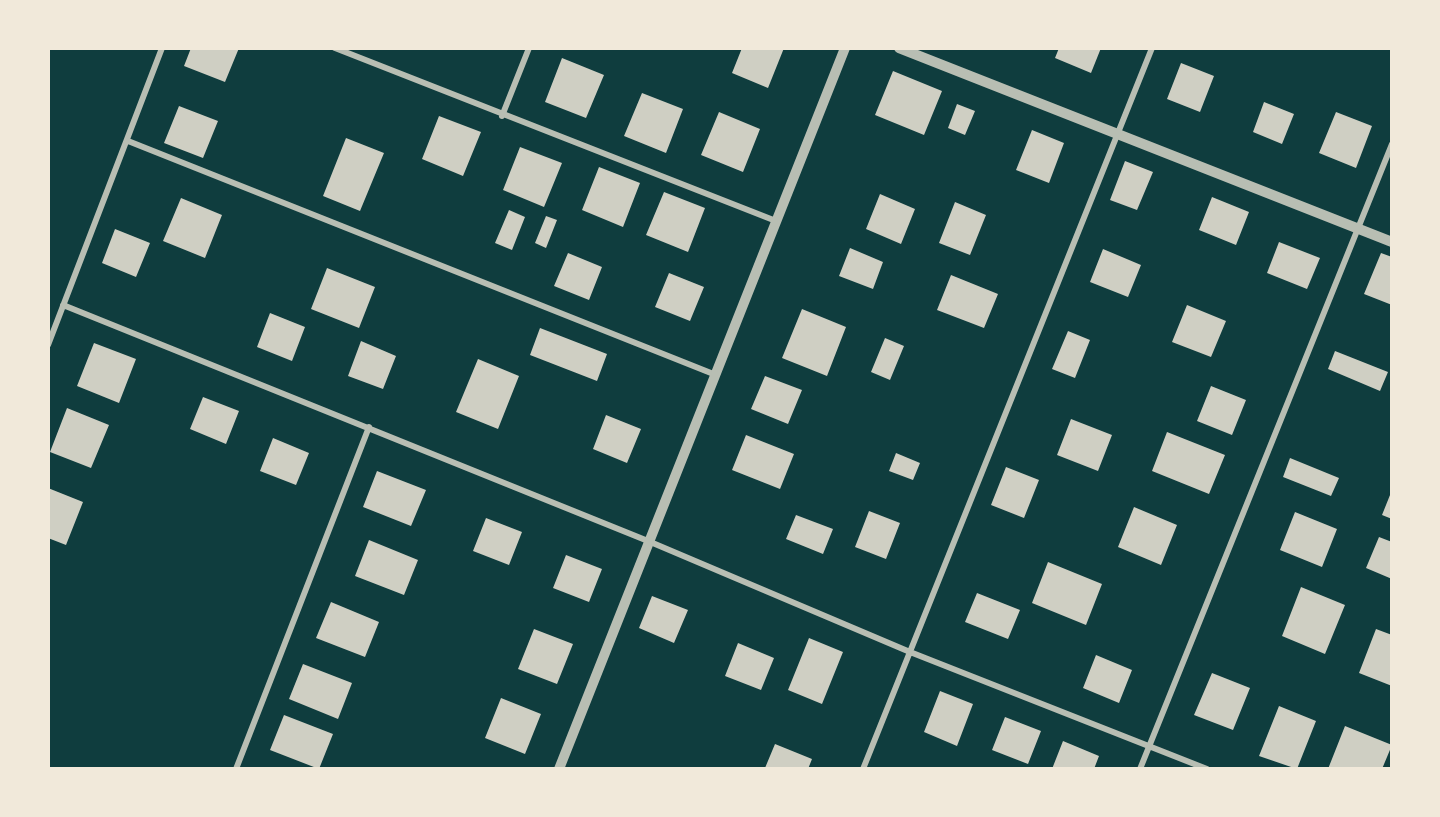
<!DOCTYPE html>
<style>
body{margin:0}
#map{position:relative;width:1440px;height:817px;overflow:hidden;background:#0f3d3e;font-family:"Source Sans 3",sans-serif}
canvas{display:block}
.frame{position:absolute;inset:0;border:50px solid #f1e9da;pointer-events:none}
</style>
<div id="map">
<canvas width="1440" height="817"></canvas>
<div class="frame"></div>
</div>
<script>
const context = document.querySelector('canvas').getContext('2d');
context.lineJoin = 'round';
function fill(path, color) {
  context.fillStyle = color;
  context.fill(path, 'evenodd');
}
function toPath(rows) {
  const path = new Path2D();
  for (const r of rows) {
    path.moveTo(r[0], r[1]);
    for (let i = 2; i < r.length; i += 2) path.lineTo(r[i], r[i + 1]);
  }
  return path;
}
function trace(path, color, width, dash) {
  context.strokeStyle = color;
  context.lineWidth = width;
  context.lineCap = dash ? 'butt' : 'round';
  context.setLineDash(dash || []);
  context.stroke(path);
}
fill(toPath([
 [191,48,239,48,225,82,184,66],
 [742,48,784,48,768,88,732,73],
 [1059,48,1101,48,1091,73,1055,58],
 [562,58,604,75,586,118,545,102],
 [1181,63,1214,76,1200,112,1167,99],
 [893,71,942,91,924,135,875,115],
 [642,93,683,109,666,153,624,136],
 [1264,102,1294,114,1282,144,1253,132],
 [957,104,975,111,965,135,948,128],
 [179,106,218,121,203,158,164,143],
 [719,112,760,129,743,172,701,155],
 [1336,112,1372,126,1356,168,1319,153],
 [439,116,481,132,463,176,422,159],
 [1032,130,1064,143,1049,183,1016,170],
 [346,138,384,153,360,211,323,196],
 [520,147,562,163,544,207,503,190],
 [1125,161,1153,172,1137,210,1110,200],
 [599,167,640,183,623,227,582,210],
 [664,192,705,208,688,252,646,235],
 [880,194,915,209,901,244,866,229],
 [1212,197,1249,212,1236,245,1199,230],
 [181,198,222,215,205,258,163,241],
 [955,202,986,215,970,255,939,243],
 [509,210,525,217,512,250,495,243],
 [546,216,557,220,546,248,535,243],
 [115,229,150,243,136,277,102,263],
 [1279,242,1320,258,1307,289,1267,273],
 [850,248,883,262,873,289,839,276],
 [1103,249,1141,265,1128,297,1090,282],
 [568,253,602,267,589,300,554,286],
 [1381,253,1392,257,1392,305,1364,294],
 [327,268,375,287,359,328,311,309],
 [669,273,704,287,690,321,655,307],
 [951,275,998,294,984,328,937,310],
 [1187,305,1226,321,1211,357,1172,342],
 [802,309,846,327,827,376,782,358],
 [270,313,305,327,292,361,257,347],
 [540,328,607,354,597,381,530,355],
 [1068,331,1090,340,1075,378,1052,369],
 [885,338,904,346,890,380,871,372],
 [361,341,396,356,383,389,348,376],
 [94,343,136,359,119,403,77,386],
 [1335,351,1388,372,1380,391,1328,369],
 [478,359,519,376,498,429,456,412],
 [765,376,802,390,788,424,751,409],
 [1211,386,1246,400,1232,435,1197,421],
 [203,397,239,411,226,444,190,429],
 [67,408,109,425,91,468,50,452],
 [606,415,641,429,627,463,593,449],
 [1071,419,1112,435,1098,471,1057,455],
 [1167,432,1225,455,1209,494,1152,471],
 [746,435,794,454,780,489,732,470],
 [273,438,309,453,296,485,260,471],
 [896,453,920,463,913,480,889,471],
 [1290,458,1339,478,1331,496,1283,477],
 [1006,467,1039,480,1024,518,991,505],
 [377,471,426,490,411,526,363,507],
 [48,488,83,502,66,545,48,538],
 [1392,490,1392,519,1382,515],
 [1134,507,1177,525,1161,565,1118,547],
 [869,511,900,523,886,559,855,547],
 [1295,512,1337,529,1322,567,1280,550],
 [796,515,833,529,823,554,786,539],
 [486,518,522,532,509,565,473,551],
 [1379,537,1392,542,1392,579,1366,568],
 [369,540,418,560,404,595,355,576],
 [566,555,602,569,589,602,553,588],
 [1048,562,1102,584,1086,625,1032,603],
 [1301,587,1345,605,1325,654,1282,636],
 [977,593,1020,610,1008,639,965,622],
 [652,596,688,610,674,643,639,628],
 [331,602,379,622,365,657,316,638],
 [534,629,573,644,557,684,518,669],
 [1376,629,1392,635,1392,686,1359,673],
 [809,638,843,652,822,704,788,690],
 [738,643,774,658,761,690,725,676],
 [1096,655,1132,670,1119,703,1083,688],
 [303,664,352,683,338,719,289,699],
 [1212,673,1250,688,1233,730,1194,715],
 [940,691,973,704,957,746,924,732],
 [501,698,541,714,525,754,485,738],
 [1279,706,1316,721,1297,769,1259,756],
 [284,715,333,734,319,769,270,750],
 [1005,717,1041,731,1028,764,992,750],
 [1345,726,1392,745,1382,769,1328,769],
 [1063,741,1099,756,1094,769,1052,769],
 [775,744,812,759,808,769,765,768]
]), '#cfcfc3');
trace(toPath([
 [335,48,776,221],
 [502,116,529,48],
 [128,141,716,375],
 [63,305,648,541,910,652,1207,769],
 [48,345,162,48],
 [236,769,369,427],
 [863,769,1152,48],
 [1140,769,1392,144]
]), '#b8beb3', 6);
trace(toPath([
 [899,48,1392,242],
 [559,769,845,48]
]), '#b8beb3', 10);
</script>
